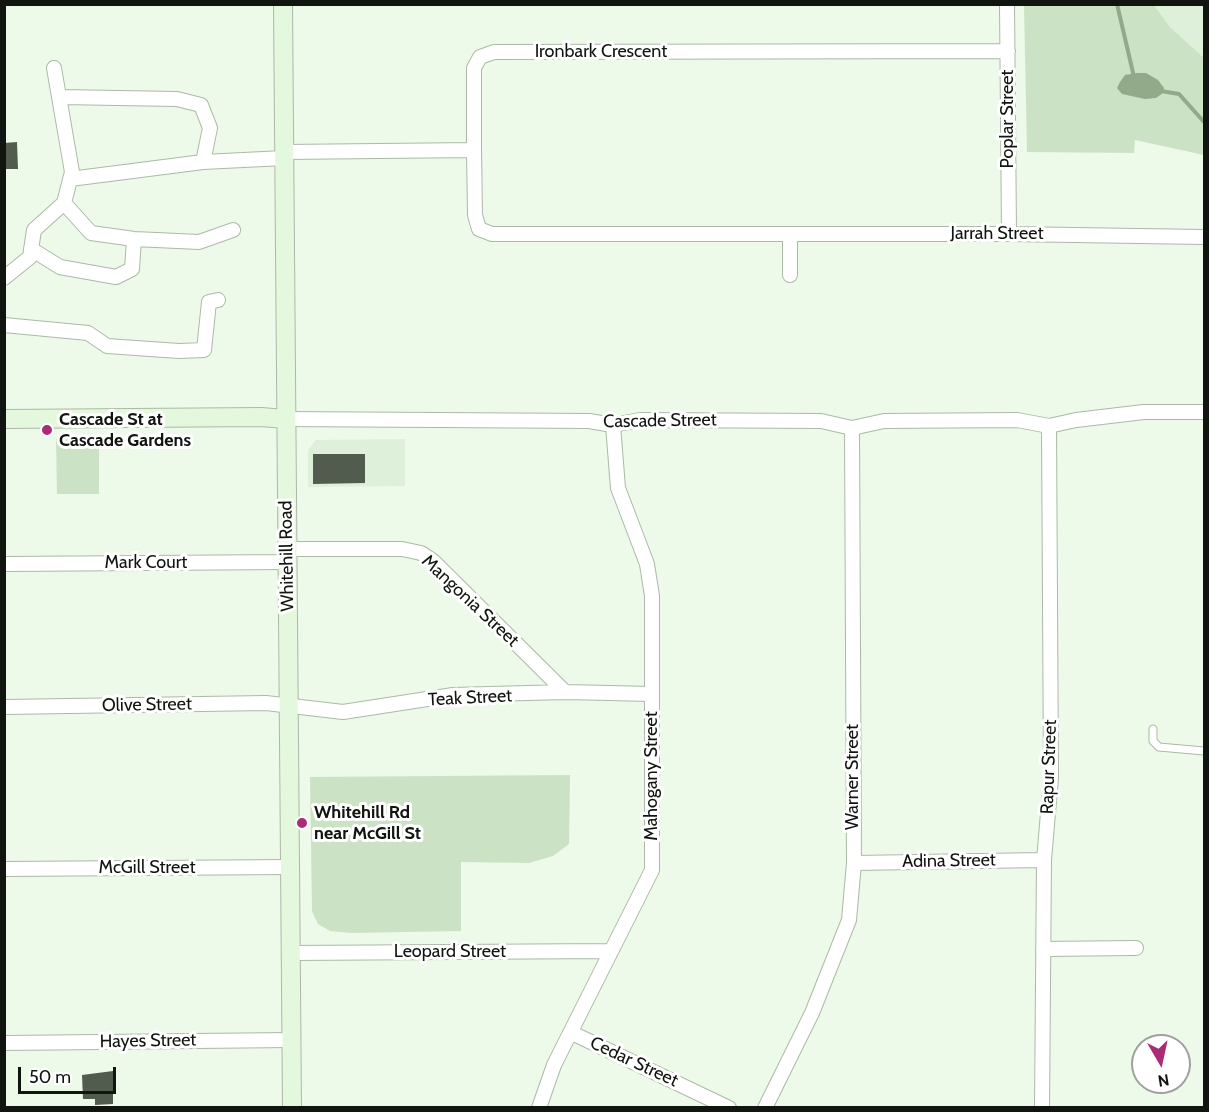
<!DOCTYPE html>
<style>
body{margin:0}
#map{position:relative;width:1209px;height:1112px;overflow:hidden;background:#edf9e9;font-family:Cabin,sans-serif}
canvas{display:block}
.frame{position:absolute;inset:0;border:6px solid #11150f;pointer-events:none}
.north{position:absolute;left:1131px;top:1034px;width:60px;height:60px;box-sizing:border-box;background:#fff;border:2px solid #a0a19f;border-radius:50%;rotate:171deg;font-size:16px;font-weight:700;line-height:24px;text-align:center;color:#11150f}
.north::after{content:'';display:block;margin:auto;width:21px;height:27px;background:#ab2b79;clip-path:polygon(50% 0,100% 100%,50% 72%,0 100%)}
.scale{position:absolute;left:18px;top:1067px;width:98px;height:27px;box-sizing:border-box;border:3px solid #11150f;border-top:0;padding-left:8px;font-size:18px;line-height:21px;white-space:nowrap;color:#11150f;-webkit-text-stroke:4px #fff;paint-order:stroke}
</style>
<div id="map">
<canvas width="1209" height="1112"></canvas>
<div class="frame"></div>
<div class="north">N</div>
<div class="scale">50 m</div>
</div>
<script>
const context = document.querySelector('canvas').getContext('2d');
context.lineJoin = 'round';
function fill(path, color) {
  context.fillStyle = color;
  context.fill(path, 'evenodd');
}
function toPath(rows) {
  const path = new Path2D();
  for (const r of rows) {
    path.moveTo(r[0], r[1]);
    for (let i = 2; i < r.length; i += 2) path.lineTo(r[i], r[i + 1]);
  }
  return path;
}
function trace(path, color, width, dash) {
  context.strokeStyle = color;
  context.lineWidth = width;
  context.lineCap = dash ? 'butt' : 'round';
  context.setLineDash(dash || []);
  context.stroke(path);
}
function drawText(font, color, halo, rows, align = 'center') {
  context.font = font + ' Cabin,sans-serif';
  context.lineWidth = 6;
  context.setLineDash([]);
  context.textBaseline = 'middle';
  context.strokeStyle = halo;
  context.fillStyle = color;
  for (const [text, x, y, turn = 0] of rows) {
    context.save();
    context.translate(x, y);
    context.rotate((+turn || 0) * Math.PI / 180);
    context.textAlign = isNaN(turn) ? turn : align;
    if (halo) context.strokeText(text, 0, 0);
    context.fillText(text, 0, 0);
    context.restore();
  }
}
fill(toPath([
 [1154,5,1204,5,1204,58,1170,27],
 [405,439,405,486,308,487,308,450,316,440]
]), '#dff0da');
fill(toPath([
 [1024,5,1154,5,1170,27,1204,58,1204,155,1135,140,1134,153,1027,152],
 [56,439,99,439,99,494,57,494],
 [570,775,569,844,553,856,529,863,461,862,461,931,351,933,330,931,318,924,312,911,310,777]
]), '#cce2c5');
fill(toPath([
 [1137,73,1146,73,1158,80,1164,88,1163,93,1156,98,1145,99,1122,94,1117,88,1120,82,1125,75]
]), '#92a98a');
trace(toPath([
 [1117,4,1134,77],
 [1161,91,1179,94,1204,122]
]), '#92a98a', 4);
fill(toPath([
 [17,142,18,169,4,169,4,143],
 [313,454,365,454,365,483,313,484],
 [113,1071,113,1104,95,1105,95,1099,83,1099,82,1075]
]), '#525c4e');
const lane = toPath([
 [1153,729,1153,741,1159,747,1204,751]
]);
const street = toPath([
 [1007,4,1009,234],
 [59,97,177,99,201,105,210,128,203,162],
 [474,150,475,215,479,229,492,234,1009,234,1204,237],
 [284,152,474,150,474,68,480,57,494,52,1008,51],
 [70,179,203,162,284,158],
 [64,203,91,233,134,239,199,242,233,230],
 [31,249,60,267,116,277,132,269,134,239],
 [790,275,790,235],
 [4,278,30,257,34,230,64,203,72,172,54,68],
 [4,325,88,333,107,346,179,351,204,350,209,302,218,300],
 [285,419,589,421,613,425,640,420,821,421,852,428,884,421,1017,420,1049,426,1076,420,1144,412,1204,412],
 [286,549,402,549,421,553,433,561,565,692],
 [4,564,287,562],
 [4,707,266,703,343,712,453,695,565,692,652,694],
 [854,863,1044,860],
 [4,869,289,867],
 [1043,949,1136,948],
 [291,953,609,951],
 [572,1033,729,1108],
 [4,1043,291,1040],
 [539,1108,554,1065,652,870,652,596,647,564,618,488,613,425],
 [765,1108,812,1013,849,920,854,863,852,428],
 [1042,1108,1044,860,1051,778,1049,426]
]);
const secondary = toPath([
 [283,4,292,1108],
 [4,419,261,417,285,419]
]);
trace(lane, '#adb8a9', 9);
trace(street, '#adb8a9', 16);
trace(secondary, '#adb8a9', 20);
trace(lane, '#fff', 7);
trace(street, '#fff', 14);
trace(secondary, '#e3f8dc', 18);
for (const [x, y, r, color] of [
 [47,430,6,"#ab2b79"],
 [302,823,6,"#ab2b79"]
]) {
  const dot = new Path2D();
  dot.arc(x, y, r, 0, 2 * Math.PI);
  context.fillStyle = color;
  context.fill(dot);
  trace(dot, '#fff', 2);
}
drawText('18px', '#11150f', '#fff', [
 ["Ironbark Crescent",601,52],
 ["Poplar Street",1008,119,-90],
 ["Jarrah Street",997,234],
 ["Cascade Street",660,421,-1],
 ["Whitehill Road",287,556,-91],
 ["Mark Court",146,563],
 ["Mangonia Street",470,601,43],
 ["Teak Street",470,698,-3],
 ["Olive Street",147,705,-1],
 ["Rapur Street",1049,767,-88],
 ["Mahogany Street",652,776,-90],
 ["Warner Street",853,777,-90],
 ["Adina Street",949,861,-1],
 ["McGill Street",147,868],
 ["Leopard Street",450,952],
 ["Hayes Street",148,1041,-1],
 ["Cedar Street",634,1062,25]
]);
drawText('bold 18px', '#11150f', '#fff', [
 ["Cascade St at",59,420],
 ["Cascade Gardens",59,441],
 ["Whitehill Rd",314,813],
 ["near McGill St",314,834]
], 'left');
</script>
